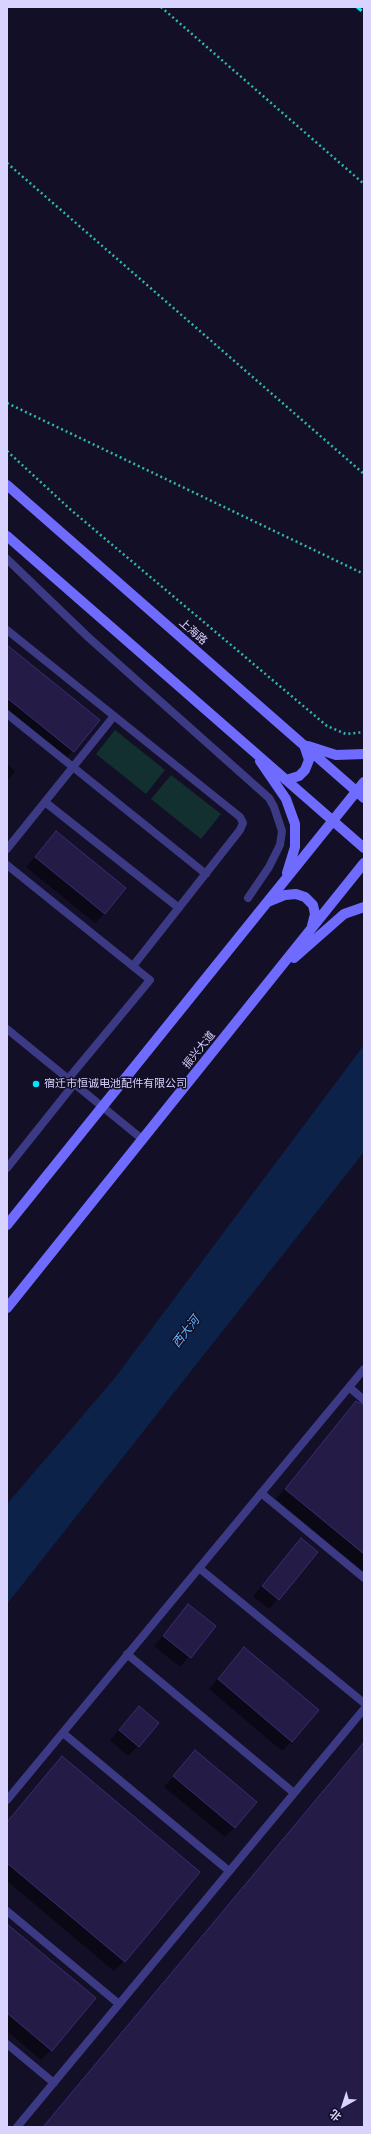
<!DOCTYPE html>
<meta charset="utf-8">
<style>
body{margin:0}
#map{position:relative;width:371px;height:2134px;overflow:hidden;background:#130f26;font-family:Montserrat,"Noto Sans SC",sans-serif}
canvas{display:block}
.frame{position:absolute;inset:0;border:8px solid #d9d4ff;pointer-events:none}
.north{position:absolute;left:323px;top:2086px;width:40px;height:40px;-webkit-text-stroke:3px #130f26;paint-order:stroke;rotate:219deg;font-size:11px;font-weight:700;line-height:16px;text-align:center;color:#d9d4ff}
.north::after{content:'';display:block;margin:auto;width:14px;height:18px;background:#d9d4ff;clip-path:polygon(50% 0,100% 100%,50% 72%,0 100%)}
</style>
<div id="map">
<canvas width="371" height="2134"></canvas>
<div class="frame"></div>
<div class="north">北</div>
</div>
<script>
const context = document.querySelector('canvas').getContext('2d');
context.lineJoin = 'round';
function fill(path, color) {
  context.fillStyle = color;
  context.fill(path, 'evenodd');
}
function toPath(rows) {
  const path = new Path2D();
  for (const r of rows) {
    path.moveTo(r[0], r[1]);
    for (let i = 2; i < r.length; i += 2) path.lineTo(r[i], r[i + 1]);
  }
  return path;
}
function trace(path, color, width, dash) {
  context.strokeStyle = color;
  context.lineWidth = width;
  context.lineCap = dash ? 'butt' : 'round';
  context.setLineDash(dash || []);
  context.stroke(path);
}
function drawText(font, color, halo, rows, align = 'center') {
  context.font = font + ' Montserrat,"Noto Sans SC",sans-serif';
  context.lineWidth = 3;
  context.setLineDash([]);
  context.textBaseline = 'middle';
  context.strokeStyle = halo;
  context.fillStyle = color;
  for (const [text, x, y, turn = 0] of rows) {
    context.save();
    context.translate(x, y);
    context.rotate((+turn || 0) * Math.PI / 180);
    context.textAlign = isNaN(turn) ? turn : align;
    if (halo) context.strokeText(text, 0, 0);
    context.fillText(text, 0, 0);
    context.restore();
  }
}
fill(toPath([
 [115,730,165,770,146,794,96,754],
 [171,775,221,814,201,839,151,799]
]), '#12302f');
fill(toPath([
 [364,1045,364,1152,7,1604,7,1504,114,1379]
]), '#0c2248');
fill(toPath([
 [7,646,99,720,64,761,7,716],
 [7,764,15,771,7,781],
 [56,833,105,913,95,923,26,867],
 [364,1393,364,1572,276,1499,347,1412],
 [301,1539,278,1599,269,1609,253,1596],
 [189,1605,215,1626,180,1667,154,1646],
 [244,1648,292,1741,282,1751,209,1689],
 [139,1707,138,1746,128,1756,110,1740],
 [364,1741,364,2127,43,2127],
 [195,1752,235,1827,225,1837,164,1787],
 [62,1758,124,1961,114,1971,7,1881,7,1822],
 [7,1926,51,2050,41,2060,7,2031]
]), '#0007');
const building = toPath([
 [7,645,100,720,74,752,7,698,7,645],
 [56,831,126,888,105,914,35,857,56,831],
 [356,1401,364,1405,364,1554,285,1489,356,1401],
 [301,1538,318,1552,279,1600,262,1586,301,1538],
 [188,1604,216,1626,191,1658,163,1636,188,1604],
 [244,1647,319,1710,292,1742,218,1679,244,1647],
 [139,1706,159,1723,139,1747,119,1730,139,1706],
 [364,1742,364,2127,43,2127,364,1742],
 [195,1750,257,1802,235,1828,173,1776,195,1750],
 [62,1756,200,1872,125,1962,7,1863,7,1822,62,1756],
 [7,1924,96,1998,52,2051,7,2013,7,1924]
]);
fill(building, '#241b47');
trace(building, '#3b2d73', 1);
trace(toPath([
 [161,7,364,184],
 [7,163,364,474],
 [7,403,364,574],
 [7,451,71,510,327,726,346,734,364,732]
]), '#2fb8b0', 2.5, [2, 3]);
trace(toPath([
 [7,559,88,637,269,798,274,807,282,831,280,845,269,867,248,898],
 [7,630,240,817,243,823,240,830,133,966],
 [7,714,206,874],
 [45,802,179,908],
 [7,849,114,716],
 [7,865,150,980,68,1079],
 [7,1029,142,1139],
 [7,1168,74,1084],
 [349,1387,364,1400],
 [261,1493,364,1578],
 [199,1568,364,1703],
 [127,1654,294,1793],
 [63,1733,229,1871],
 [7,1800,364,1369],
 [7,1911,119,2004],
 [7,2044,54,2083],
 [17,2127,364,1709]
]), '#3d3a85', 8);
trace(toPath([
 [7,485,364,798],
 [7,536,364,848],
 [308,746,336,755,364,754],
 [260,761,286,799,295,824,295,847,287,873],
 [286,780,299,776,305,770,309,760,304,745],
 [268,902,285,895,296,894,305,897,313,905,315,914,312,926],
 [294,958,344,914,364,907],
 [7,1225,364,782],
 [7,1308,364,863]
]), '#6f6bff', 10);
trace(toPath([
 [357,7,364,13]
]), '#00e5ff', 3, [6, 5]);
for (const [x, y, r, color] of [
 [36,1084,4,"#00e5ff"]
]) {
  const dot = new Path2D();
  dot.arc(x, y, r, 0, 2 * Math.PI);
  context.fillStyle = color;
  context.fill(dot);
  trace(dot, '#130f26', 1.5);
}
drawText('11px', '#d9d4ff', '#130f26', [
 ["上海路",193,632,41],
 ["振兴大道",199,1050,-51]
]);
drawText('11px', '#d9d4ff', '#130f26', [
 ["宿迁市恒诚电池配件有限公司",44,1084]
], 'left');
drawText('italic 12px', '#62b6ff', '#130f26', [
 ["西大河",186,1332,-52]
]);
</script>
